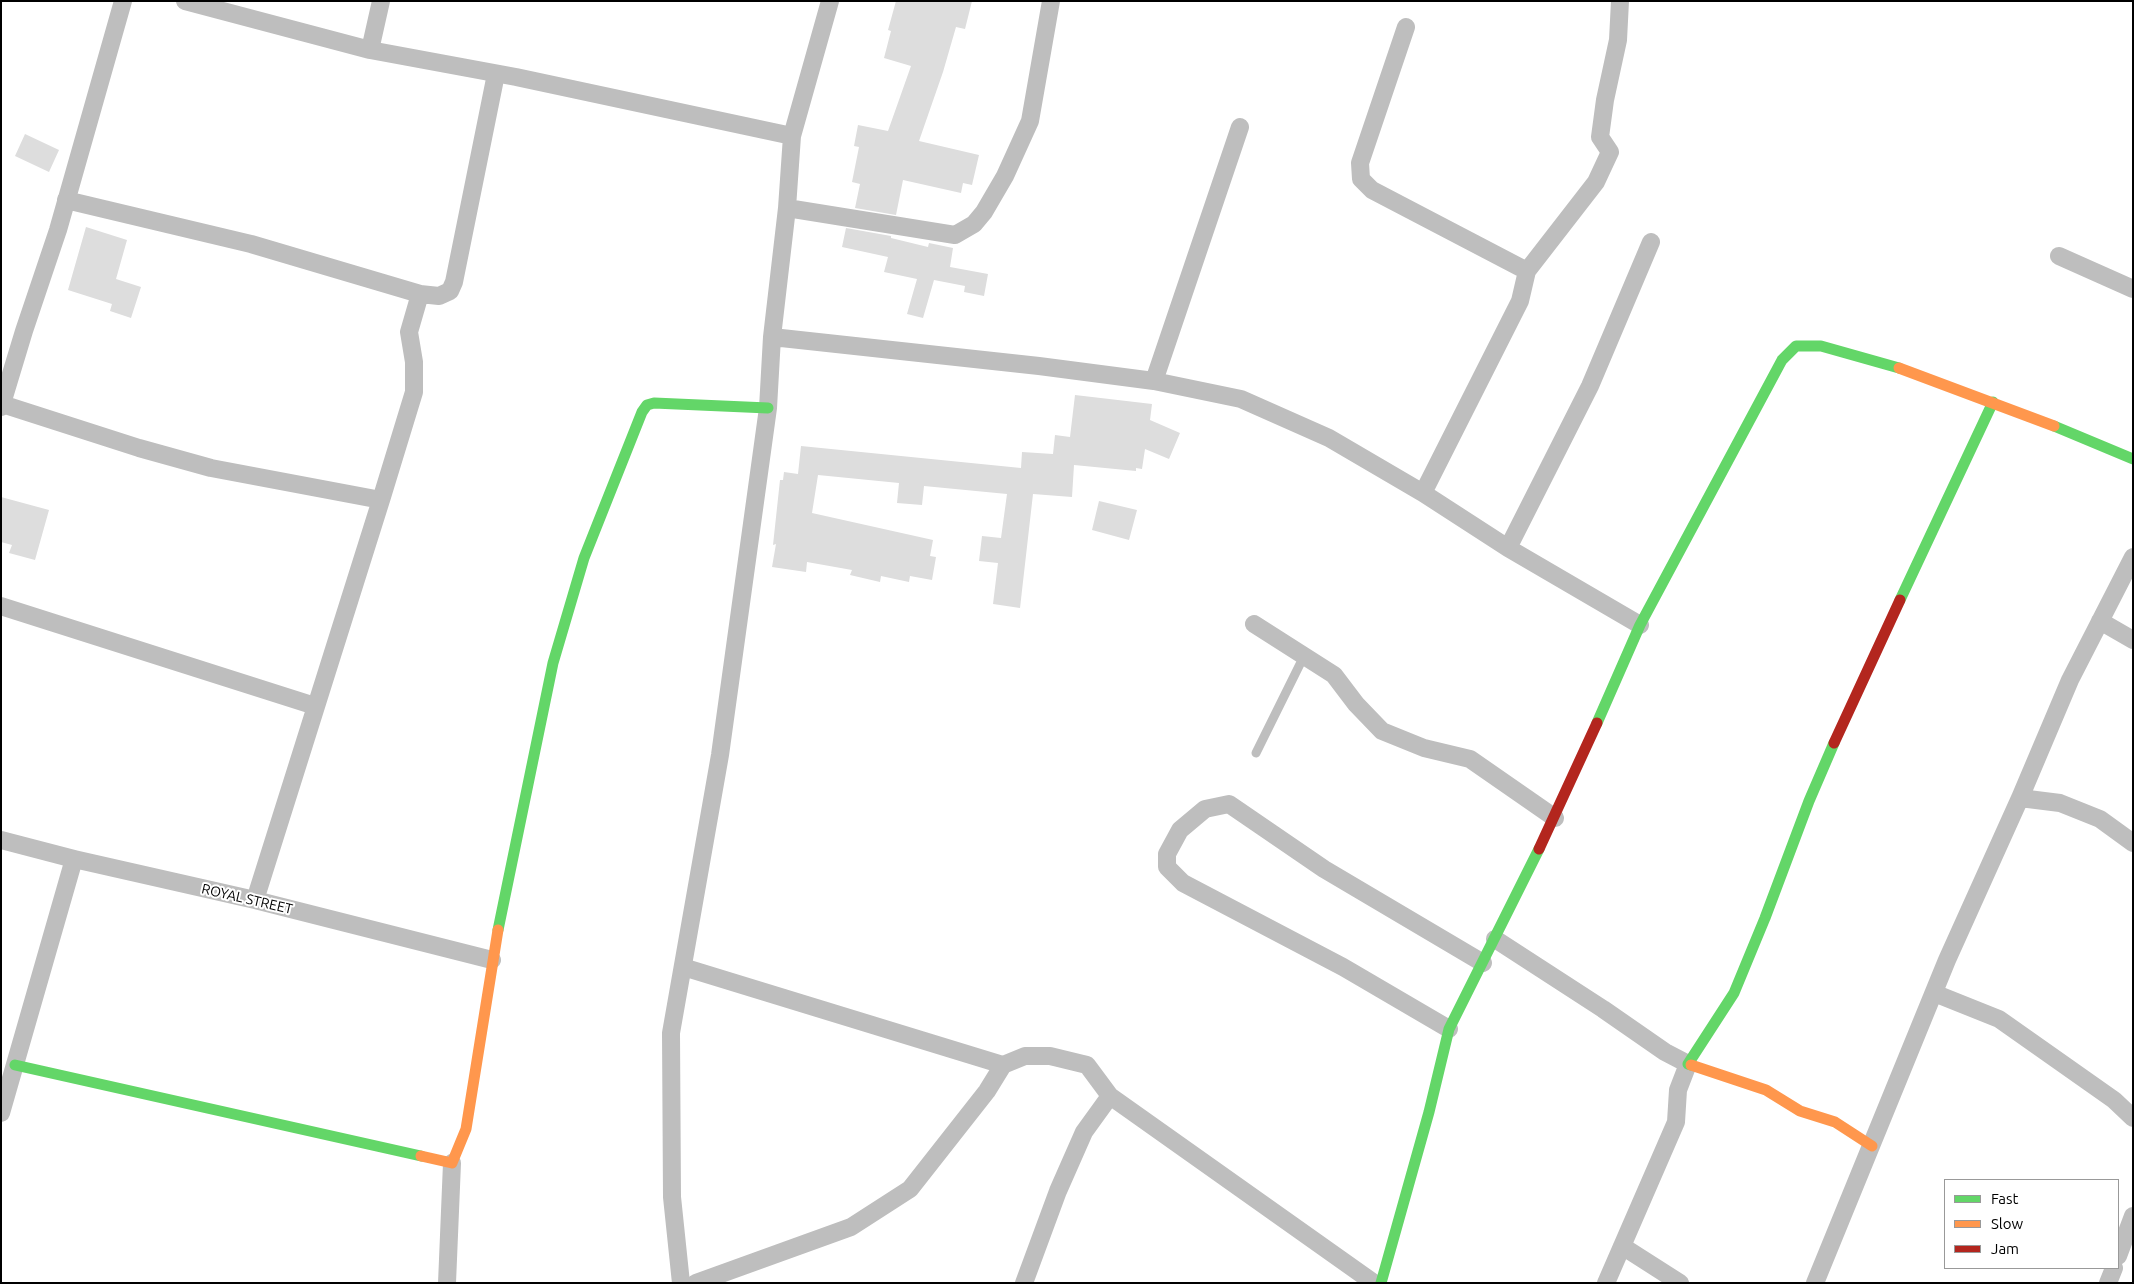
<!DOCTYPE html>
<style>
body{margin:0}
#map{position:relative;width:2134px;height:1284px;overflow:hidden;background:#fff;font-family:Ubuntu,sans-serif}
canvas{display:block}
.frame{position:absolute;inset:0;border:2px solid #000;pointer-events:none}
.legend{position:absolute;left:1944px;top:1179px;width:175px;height:90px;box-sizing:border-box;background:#fff;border:1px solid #999;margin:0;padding:6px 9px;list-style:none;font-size:15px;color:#000}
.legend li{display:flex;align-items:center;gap:10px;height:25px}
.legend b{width:25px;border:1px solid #999}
</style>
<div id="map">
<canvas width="2134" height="1284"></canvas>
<div class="frame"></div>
<ul class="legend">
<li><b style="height:6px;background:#63d668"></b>Fast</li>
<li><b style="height:6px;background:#ff974d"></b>Slow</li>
<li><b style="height:6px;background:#b3261e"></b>Jam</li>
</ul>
</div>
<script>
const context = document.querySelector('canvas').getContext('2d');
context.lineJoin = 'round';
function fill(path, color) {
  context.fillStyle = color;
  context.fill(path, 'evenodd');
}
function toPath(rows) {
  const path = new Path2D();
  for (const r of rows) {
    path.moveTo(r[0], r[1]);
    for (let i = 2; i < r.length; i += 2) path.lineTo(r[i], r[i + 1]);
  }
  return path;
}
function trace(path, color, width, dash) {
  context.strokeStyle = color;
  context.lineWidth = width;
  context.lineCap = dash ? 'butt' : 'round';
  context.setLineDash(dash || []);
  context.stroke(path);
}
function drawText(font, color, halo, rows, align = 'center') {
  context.font = font + ' Ubuntu,sans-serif';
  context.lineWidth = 4;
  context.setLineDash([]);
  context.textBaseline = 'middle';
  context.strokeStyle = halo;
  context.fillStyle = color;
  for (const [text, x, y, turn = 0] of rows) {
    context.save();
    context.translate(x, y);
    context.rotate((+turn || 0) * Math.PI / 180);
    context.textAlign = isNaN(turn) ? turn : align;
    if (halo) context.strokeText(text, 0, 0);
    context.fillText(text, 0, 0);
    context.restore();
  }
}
fill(toPath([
 [896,1,972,1,965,29,956,27,943,72,919,141,979,155,972,185,963,183,961,193,903,180,896,215,855,208,860,184,852,182,859,147,854,146,858,125,888,131,911,66,884,58,891,31,888,30],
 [25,134,59,150,49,172,15,156],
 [86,227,127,240,116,279,141,287,131,318,110,311,112,304,68,290],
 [846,228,891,236,891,238,928,247,929,243,953,248,950,267,988,274,984,296,964,292,965,286,934,280,923,318,907,314,917,279,884,272,888,257,842,247],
 [1075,395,1152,404,1150,420,1180,433,1169,459,1145,449,1142,469,1136,468,1136,471,1074,465,1072,497,1033,494,1020,608,993,604,998,563,979,561,982,536,1001,538,1007,494,924,486,922,505,897,503,899,483,818,475,812,513,933,540,930,556,936,557,932,580,910,576,909,582,881,576,880,582,850,575,852,570,807,562,806,572,772,567,776,544,773,545,780,480,783,480,784,472,798,474,801,446,1021,468,1022,452,1053,454,1055,435,1070,437],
 [1,497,49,510,35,560,9,553,12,545,1,542],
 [1099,501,1137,510,1129,540,1092,530]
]), '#ddd');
trace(toPath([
 [1256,753,1304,656]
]), '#bebebe', 9);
trace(toPath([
 [185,1,370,50,516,77,792,136],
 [1406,27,1360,163,1361,179,1372,190,1527,271],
 [370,50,381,1],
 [66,200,251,244,420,294,439,296,450,291,454,282,496,74],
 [787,208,955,235,974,224,984,212,1005,176,1030,121,1051,1],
 [2059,256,2133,289],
 [772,337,1039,366,1154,381,1241,399,1329,438,1423,493,1508,548,1640,625],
 [1154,381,1240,127],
 [2,404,139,448,211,468,381,500,414,392,414,362,409,332,420,294],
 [1,407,24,331,58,230,123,1],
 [1423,493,1520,301,1527,271,1596,182,1610,152,1600,137,1605,100,1618,40,1620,1],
 [1508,548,1590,386,1651,242],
 [1,606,315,706],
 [2100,621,2133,640],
 [1254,624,1334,675,1356,704,1382,731,1424,748,1470,759,1555,818],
 [2020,798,2060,803,2100,819,2133,843],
 [1,840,74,859,255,900,492,960],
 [255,900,381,500],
 [1495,939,1603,1009,1665,1052,1688,1064,1678,1090,1676,1122,1606,1283],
 [683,967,1003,1065],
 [1934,993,1999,1019,2114,1100,2133,1118],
 [1449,1029,1343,967,1183,883,1167,867,1167,854,1180,830,1205,809,1229,804,1324,869,1483,963],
 [1,1113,74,859],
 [1622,1246,1680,1283],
 [2118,1256,2133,1216],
 [447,1283,452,1163],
 [681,1283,672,1197,671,1033,720,755,768,408,772,337,787,208,792,136,830,1],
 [696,1283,851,1227,910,1189,987,1091,1003,1065,1025,1056,1050,1056,1087,1065,1110,1096,1374,1283],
 [1024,1283,1058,1191,1084,1132,1110,1096],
 [1815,1283,1947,960,2020,798,2070,680,2133,557],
 [2108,1283,2114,1268]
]), '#bebebe', 18);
trace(toPath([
 [2054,426,2133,459],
 [1900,600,1993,402],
 [1597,723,1640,625,1782,360,1796,346,1821,346,1899,368],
 [498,930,553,663,584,558,642,412,647,405,654,403,768,408],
 [15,1065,421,1156],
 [1691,1065,1688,1064,1734,993,1765,918,1809,801,1834,743],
 [1381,1283,1429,1112,1449,1029,1539,849]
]), '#63d668', 11);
trace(toPath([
 [1899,368,2054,426],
 [1691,1065,1766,1090,1800,1111,1835,1122,1872,1146],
 [421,1156,452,1163,466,1129,498,930]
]), '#ff974d', 11);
trace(toPath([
 [1834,743,1900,600],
 [1539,849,1597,723]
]), '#b3261e', 11);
drawText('14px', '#000', '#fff', [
 ["ROYAL STREET",247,899,13]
]);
</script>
